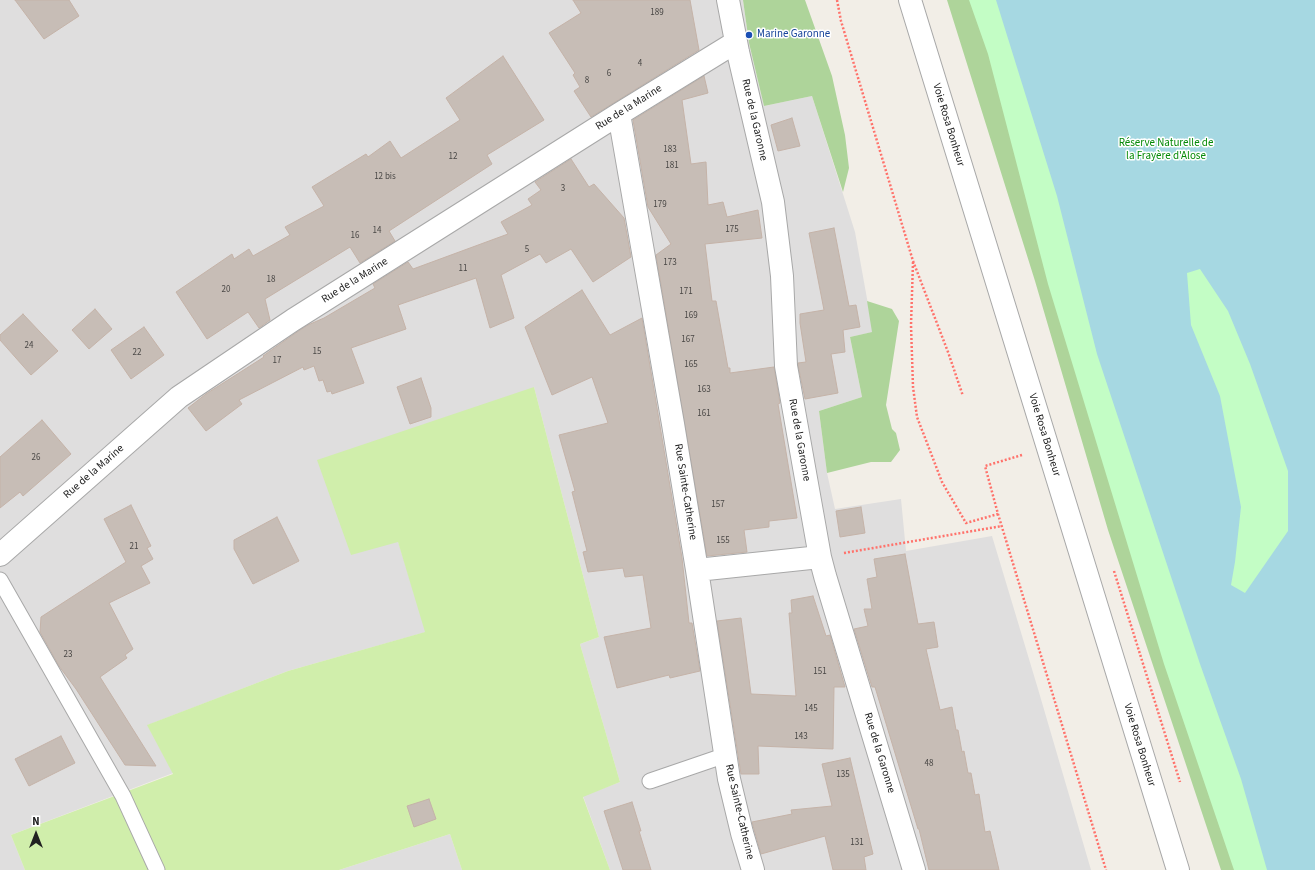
<!DOCTYPE html>
<meta charset="utf-8">
<style>
body{margin:0}
#map{position:relative;width:1315px;height:870px;overflow:hidden;background:#f2eee7;font-family:"Source Sans 3",sans-serif}
canvas{display:block}
.north{position:absolute;left:16px;top:814px;width:40px;height:40px;-webkit-text-stroke:3px #fff;paint-order:stroke;rotate:0deg;font-size:11px;font-weight:700;line-height:16px;text-align:center;color:#212121}
.north::after{content:'';display:block;margin:auto;width:14px;height:18px;background:#212121;clip-path:polygon(50% 0,100% 100%,50% 72%,0 100%)}
</style>
<div id="map">
<canvas width="1315" height="870"></canvas>
<div class="north">N</div>
</div>
<script>
const context = document.querySelector('canvas').getContext('2d');
context.lineJoin = 'round';
function fill(path, color) {
  context.fillStyle = color;
  context.fill(path, 'evenodd');
}
function toPath(rows) {
  const path = new Path2D();
  for (const r of rows) {
    path.moveTo(r[0], r[1]);
    for (let i = 2; i < r.length; i += 2) path.lineTo(r[i], r[i + 1]);
  }
  return path;
}
function trace(path, color, width, dash) {
  context.strokeStyle = color;
  context.lineWidth = width;
  context.lineCap = dash ? 'butt' : 'round';
  context.setLineDash(dash || []);
  context.stroke(path);
}
function drawText(font, color, halo, rows, align = 'center') {
  context.font = font + ' "Source Sans 3",sans-serif';
  context.lineWidth = 3;
  context.setLineDash([]);
  context.textBaseline = 'middle';
  context.strokeStyle = halo;
  context.fillStyle = color;
  for (const [text, x, y, turn = 0] of rows) {
    context.save();
    context.translate(x, y);
    context.rotate((+turn || 0) * Math.PI / 180);
    context.textAlign = isNaN(turn) ? turn : align;
    if (halo) context.strokeText(text, 0, 0);
    context.fillText(text, 0, 0);
    context.restore();
  }
}
fill(toPath([
 [0,0,743,0,749,43,764,106,812,96,855,232,873,332,850,337,862,397,819,411,827,473,835,509,901,499,906,551,992,536,1038,689,1091,870,610,870,583,796,620,782,580,644,599,637,534,387,398,541,426,632,288,671,148,725,173,773,11,835,25,870,0,870],
 [450,834,462,870,339,870]
]), '#dfdede');
fill(toPath([
 [534,387,599,637,580,644,620,782,583,797,610,870,462,870,450,834,339,870,25,870,11,835,173,774,147,725,288,671,425,632,398,542,351,555,317,460]
]), '#d0eeab');
fill(toPath([
 [743,0,805,0,832,76,845,135,849,168,843,192,812,96,764,106,749,43],
 [947,0,996,0,1267,870,1221,870,1108,530,1035,281],
 [867,301,892,309,899,321,886,405,892,429,896,433,900,450,891,462,871,462,827,473,819,411,862,397,850,337,872,332]
]), '#aed49a');
fill(toPath([
 [969,0,1315,0,1315,870,1234,870,1164,664,1048,284,988,54]
]), '#c3fdc5');
fill(toPath([
 [996,0,1315,0,1315,870,1267,870,1241,779,1200,664,1097,354,1057,196],
 [1200,269,1228,311,1250,364,1288,471,1288,531,1245,593,1231,585,1235,562,1241,507,1220,396,1191,325,1187,273]
]), '#a6d8e2');
const building = toPath([
 [15,0,69,0,79,16,44,39,15,0],
 [573,0,690,0,699,50,591,117,574,91,580,87,573,75,575,73,549,33,581,13,573,0],
 [503,56,544,120,487,155,492,164,389,231,395,241,360,263,350,247,265,299,270,320,259,328,248,312,207,339,176,292,232,254,234,259,249,249,253,256,290,235,285,227,324,206,312,187,366,154,368,157,390,141,401,158,460,120,446,98,503,56],
 [704,76,708,93,682,100,691,164,706,162,708,205,723,202,727,217,758,210,762,238,705,244,712,301,716,301,728,368,730,368,730,373,774,367,780,403,778,404,797,518,769,521,769,527,744,530,747,552,707,556,656,255,671,244,648,207,633,120,704,76],
 [792,118,800,146,778,151,771,125,792,118],
 [571,159,589,187,594,184,624,218,631,257,593,282,571,249,546,263,540,254,501,275,514,318,490,328,476,278,398,305,406,329,351,348,364,383,332,394,331,391,327,392,323,380,319,381,314,366,304,370,303,367,239,400,242,404,206,431,188,408,206,394,264,357,263,356,300,330,308,325,324,318,375,288,373,284,408,262,413,269,508,234,501,222,532,205,528,199,541,190,535,182,571,159],
 [834,228,849,306,856,305,860,327,843,330,845,352,831,354,838,393,805,399,798,365,798,363,806,362,800,323,800,314,824,310,809,233,834,228],
 [582,290,610,335,642,318,682,558,689,623,692,623,700,671,670,678,669,675,617,688,604,637,651,628,643,575,625,577,623,568,588,572,583,552,587,551,572,492,575,491,559,435,608,423,592,377,552,395,525,327,582,290],
 [95,309,112,329,89,349,72,330,95,309],
 [23,314,58,351,31,375,0,340,0,335,23,314],
 [144,327,164,355,131,379,111,350,144,327],
 [421,378,431,408,431,417,410,424,397,387,421,378],
 [42,420,71,454,23,496,20,492,0,508,0,457,42,420],
 [131,505,151,546,147,548,153,559,141,566,150,583,109,603,133,649,125,655,127,658,100,677,156,766,125,765,76,689,59,666,40,632,41,617,126,562,104,519,131,505],
 [861,507,865,533,840,537,836,511,861,507],
 [277,517,299,561,253,584,234,549,234,540,277,517],
 [905,554,918,624,934,622,938,647,926,649,940,710,952,707,956,730,958,730,962,752,964,751,968,773,971,773,975,795,979,794,985,832,990,831,999,870,929,870,919,829,918,829,875,687,872,687,854,629,868,626,864,609,872,609,867,579,877,577,874,559,905,554],
 [813,596,826,636,830,635,845,687,834,687,833,749,758,746,759,774,741,774,717,621,741,618,751,694,796,696,789,613,792,613,791,600,813,596],
 [61,736,75,763,29,786,15,759,61,736],
 [850,758,873,854,864,857,866,870,833,870,825,836,761,854,752,822,792,814,791,810,832,806,822,764,850,758],
 [429,799,436,819,414,827,407,806,429,799],
 [632,802,641,831,639,831,651,870,623,870,604,811,632,802]
]);
fill(building, '#c7bdb6');
trace(building, '#c5b3a8', 1);
const service = toPath([
 [0,580,123,796,157,870],
 [650,781,726,755]
]);
const minor = toPath([
 [728,0,738,52,773,202,782,276,786,366,820,557,825,576,914,870],
 [619,114,673,424,697,570,729,779,742,833,753,870],
 [0,555,179,397,293,320,619,114,736,42],
 [697,570,820,557]
]);
const tertiary = toPath([
 [910,0,1178,870]
]);
trace(service, '#a8a8a8', 17);
trace(minor, '#a8a8a8', 24);
trace(tertiary, '#a8a8a8', 24);
trace(toPath([
 [837,0,841,21,913,261,948,352,963,396],
 [913,262,911,325,913,387,917,417,942,482,966,523,998,514],
 [1022,455,985,466,998,514,1106,870],
 [844,553,1002,526],
 [1114,571,1180,782]
]), '#ff726b', 2.5, [2, 2]);
trace(service, '#fff', 15);
trace(minor, '#fff', 22);
trace(tertiary, '#fff', 22);
for (const [x, y, r, color] of [
 [749,35,4,"#1a4fb4"]
]) {
  const dot = new Path2D();
  dot.arc(x, y, r, 0, 2 * Math.PI);
  context.fillStyle = color;
  context.fill(dot);
  trace(dot, '#fff', 1.5);
}
drawText('9px', '#4a4846', null, [
 ["189",657,13],
 ["4",640,64],
 ["6",609,74],
 ["8",587,81],
 ["183",670,150],
 ["12",453,157],
 ["181",672,166],
 ["12 bis",385,177],
 ["3",563,189],
 ["179",660,205],
 ["175",732,230],
 ["14",377,231],
 ["16",355,236],
 ["5",527,250],
 ["173",670,263],
 ["11",463,269],
 ["18",271,280],
 ["20",226,290],
 ["171",686,292],
 ["169",691,316],
 ["167",688,340],
 ["24",29,346],
 ["15",317,352],
 ["22",137,353],
 ["17",277,361],
 ["165",691,365],
 ["163",704,390],
 ["161",704,414],
 ["26",36,458],
 ["157",718,505],
 ["155",723,541],
 ["21",134,547],
 ["23",68,655],
 ["151",820,672],
 ["145",811,709],
 ["143",801,737],
 ["48",929,764],
 ["135",843,775],
 ["131",857,843]
]);
drawText('11px', '#164399', '#fff', [
 ["Marine Garonne",757,35]
], 'left');
drawText('11px', '#212121', '#fff', [
 ["Rue de la Marine",629,108,-32],
 ["Rue de la Garonne",754,120,77],
 ["Voie Rosa Bonheur",948,125,73],
 ["Rue de la Marine",355,281,-32],
 ["Voie Rosa Bonheur",1044,435,73],
 ["Rue de la Garonne",799,440,80],
 ["Rue de la Marine",94,472,-41],
 ["Rue Sainte-Catherine",685,492,81],
 ["Voie Rosa Bonheur",1139,745,73],
 ["Rue de la Garonne",879,753,73],
 ["Rue Sainte-Catherine",739,812,77]
]);
drawText('11px', '#058a08', '#fff', [
 ["Réserve Naturelle de",1166,144],
 ["la Frayère d'Alose",1166,157]
]);
</script>
